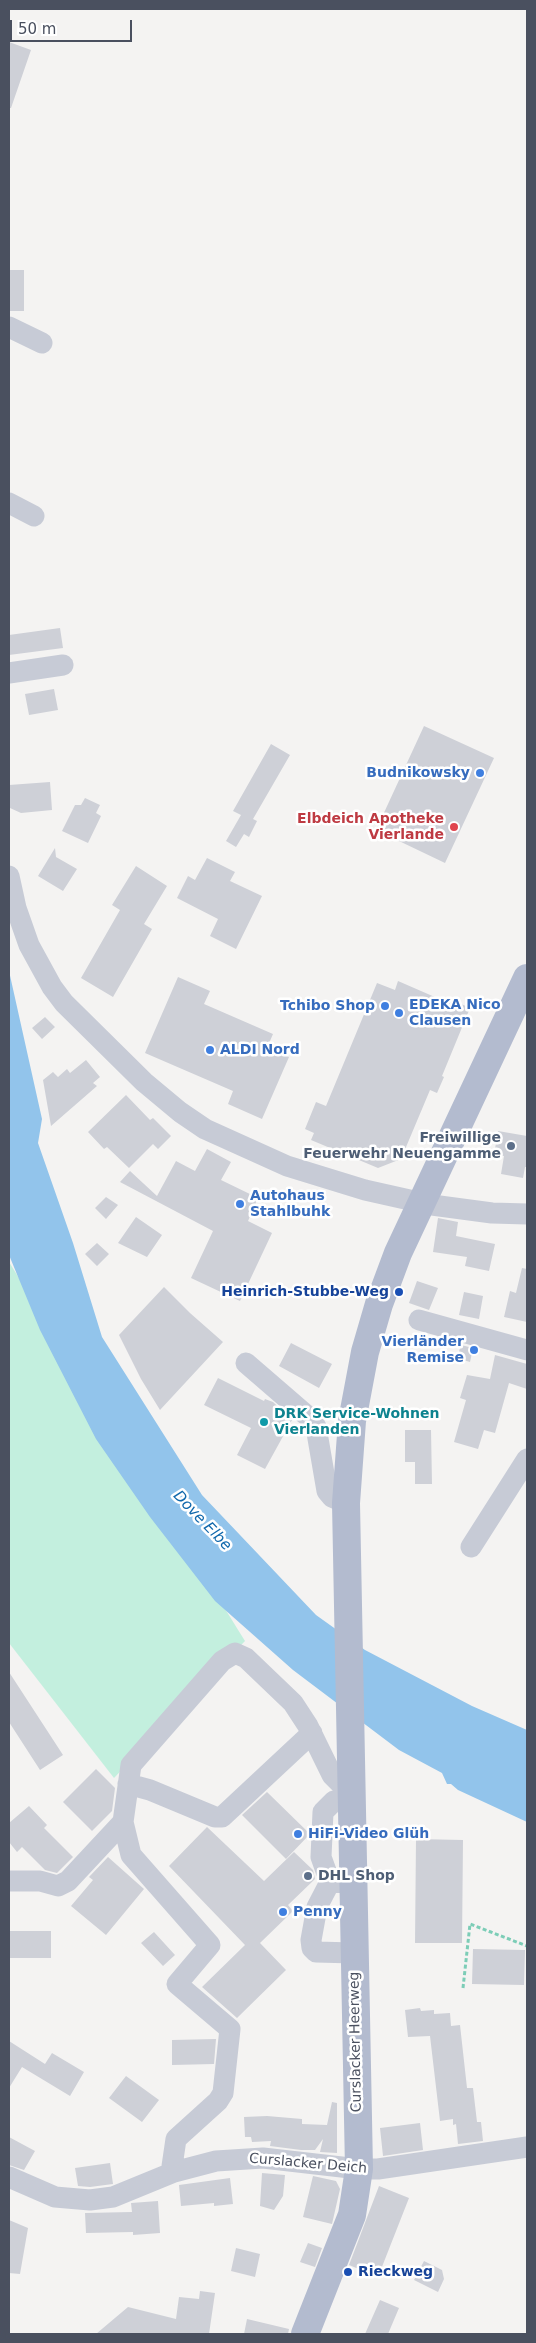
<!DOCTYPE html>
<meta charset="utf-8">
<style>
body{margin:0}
#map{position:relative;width:536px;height:2343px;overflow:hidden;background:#f4f3f2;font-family:"DejaVu Sans",sans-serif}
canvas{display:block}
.frame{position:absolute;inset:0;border:10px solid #4a505f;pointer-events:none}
.scale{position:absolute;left:10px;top:20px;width:122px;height:22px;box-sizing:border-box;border:2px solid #4a505f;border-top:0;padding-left:6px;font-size:15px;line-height:18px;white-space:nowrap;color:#4a505f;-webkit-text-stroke:4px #fff;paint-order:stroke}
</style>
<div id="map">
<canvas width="536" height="2343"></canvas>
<div class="frame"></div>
<div class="scale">50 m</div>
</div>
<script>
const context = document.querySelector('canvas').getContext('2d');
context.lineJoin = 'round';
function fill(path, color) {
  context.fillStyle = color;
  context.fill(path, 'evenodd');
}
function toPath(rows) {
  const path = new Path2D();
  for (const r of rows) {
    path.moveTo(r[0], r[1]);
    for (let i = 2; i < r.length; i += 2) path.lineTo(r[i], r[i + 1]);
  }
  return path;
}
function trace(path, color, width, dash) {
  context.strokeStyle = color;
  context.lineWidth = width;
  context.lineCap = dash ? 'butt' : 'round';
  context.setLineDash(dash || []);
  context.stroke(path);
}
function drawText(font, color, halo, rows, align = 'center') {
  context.font = font + ' "DejaVu Sans",sans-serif';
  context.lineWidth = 5;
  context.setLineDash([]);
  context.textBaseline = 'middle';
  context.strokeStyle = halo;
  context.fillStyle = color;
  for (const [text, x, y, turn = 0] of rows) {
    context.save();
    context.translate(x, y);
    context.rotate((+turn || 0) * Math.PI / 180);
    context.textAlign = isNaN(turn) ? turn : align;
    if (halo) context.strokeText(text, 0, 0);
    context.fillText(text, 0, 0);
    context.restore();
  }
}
fill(toPath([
 [9,1262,245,1641,114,1778,9,1643]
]), '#c3efde');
fill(toPath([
 [9,971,42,1119,38,1143,73,1243,102,1337,202,1495,316,1615,365,1650,472,1706,527,1730,527,1822,458,1790,451,1784,447,1784,442,1773,399,1750,293,1670,215,1601,150,1517,96,1439,40,1330,9,1255]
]), '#92c4eb');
fill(toPath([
 [9,42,31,50,11,108,9,108],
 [9,270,24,270,24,311,9,311],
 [60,628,63,648,9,655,9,635],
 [54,689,58,710,29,715,25,694],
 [424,726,494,758,445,863,376,830],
 [271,744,290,755,253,819,257,821,249,837,244,834,236,847,226,841,241,815,233,811],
 [50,782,52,810,21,813,10,808,9,785],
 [85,798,100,805,96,813,101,816,88,843,62,831,75,805,81,805],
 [55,848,56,857,77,869,63,891,38,876],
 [207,858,235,872,230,881,262,896,236,949,210,936,218,919,177,898,188,876,195,880],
 [136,866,167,886,144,924,152,929,113,997,81,978,120,910,112,905],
 [178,977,210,991,204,1004,273,1034,267,1048,289,1057,262,1119,228,1104,233,1091,145,1053],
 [398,981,444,1001,446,997,470,1008,442,1076,444,1077,437,1093,430,1090,401,1159,378,1168,311,1140,314,1133,305,1129,316,1102,326,1106,377,983,395,990],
 [45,1017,55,1027,42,1039,32,1028],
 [86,1060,100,1077,93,1083,97,1086,51,1126,43,1080,53,1072,58,1077,67,1069,70,1073],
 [126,1095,150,1120,153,1118,171,1136,158,1149,153,1144,129,1168,107,1147,104,1149,88,1132],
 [498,1131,527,1136,527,1167,525,1167,523,1178,501,1174,504,1156,494,1155],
 [207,1149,231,1162,221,1180,254,1196,256,1203,248,1221,272,1233,240,1301,191,1278,213,1231,120,1182,130,1171,157,1196,176,1161,195,1171],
 [106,1197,118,1205,106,1219,95,1208],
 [136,1217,162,1235,147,1257,118,1243],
 [438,1218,458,1222,456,1236,495,1244,489,1271,465,1266,467,1257,433,1252],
 [97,1243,109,1254,97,1266,85,1254],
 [522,1268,527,1269,527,1322,504,1317,510,1291,516,1293],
 [417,1281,438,1288,429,1310,409,1303],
 [164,1287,190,1313,223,1342,160,1410,141,1379,119,1335],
 [464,1292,483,1296,479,1319,459,1315],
 [291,1343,332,1364,319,1388,279,1366],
 [461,1345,473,1348,470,1362,457,1358],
 [495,1355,527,1364,527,1389,509,1383,495,1433,484,1430,478,1449,454,1442,466,1400,460,1398,467,1375,490,1379],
 [218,1378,264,1401,265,1399,273,1402,292,1420,265,1469,237,1455,251,1428,204,1405],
 [405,1430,431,1430,432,1484,415,1484,415,1462,405,1462],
 [9,1672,63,1755,40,1770,9,1722],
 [96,1769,115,1788,112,1811,92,1831,63,1802],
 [267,1792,310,1834,286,1859,242,1815],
 [29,1806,47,1825,44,1828,73,1857,57,1873,45,1870,22,1847,17,1852,9,1842,9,1823],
 [207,1827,264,1881,294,1852,313,1870,315,1879,288,1905,293,1911,260,1943,286,1970,237,2018,202,1987,245,1945,169,1866],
 [416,1839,463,1840,462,1943,415,1943],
 [108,1857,144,1889,106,1935,71,1906,93,1880,89,1877],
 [9,1931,51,1931,51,1958,9,1958],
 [154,1932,175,1955,163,1966,141,1943],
 [473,1949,525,1950,524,1985,472,1984],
 [420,2008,421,2011,434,2010,434,2014,450,2013,451,2026,460,2025,467,2088,473,2088,477,2122,481,2122,483,2141,458,2144,456,2124,453,2125,453,2119,440,2121,430,2036,408,2037,405,2010],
 [216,2039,214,2064,172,2065,172,2040],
 [9,2041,45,2064,52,2053,84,2072,70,2096,22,2067,9,2088],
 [126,2076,159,2100,142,2122,109,2098],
 [332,2102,337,2103,337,2153,320,2152,323,2139,315,2150,301,2150,270,2146,271,2141,252,2142,251,2137,245,2137,244,2117,267,2116,302,2119,302,2124,327,2125],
 [420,2123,423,2150,383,2156,380,2128],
 [9,2137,35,2151,24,2170,9,2165],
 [110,2163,113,2184,90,2187,78,2186,75,2168],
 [262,2173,285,2175,283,2196,274,2210,260,2206],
 [313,2176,336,2181,340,2189,332,2224,303,2217],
 [230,2178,233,2204,214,2206,214,2203,181,2206,179,2185],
 [379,2186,409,2198,378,2277,349,2265],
 [158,2201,160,2233,133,2235,133,2232,86,2233,85,2213,132,2212,131,2203],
 [9,2220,28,2228,20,2274,9,2273],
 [308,2243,322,2248,315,2267,300,2262],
 [236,2248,260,2254,255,2277,231,2271],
 [424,2261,442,2270,444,2279,438,2292,414,2280],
 [200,2291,215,2293,209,2334,96,2334,128,2307,176,2319,179,2297,199,2299],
 [380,2300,399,2308,388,2334,365,2334],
 [247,2319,289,2329,288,2334,244,2334]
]), '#ced0d7');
trace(toPath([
 [463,1988,470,1924,527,1946]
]), '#7ccdb7', 3, [4, 2.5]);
trace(toPath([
 [9,327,42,343],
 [9,503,34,516],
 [9,673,63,665],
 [9,876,16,908,29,945,52,987,64,1003,144,1082,180,1112,205,1129,287,1166,365,1190,432,1205,492,1213,527,1214],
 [419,1320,527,1350],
 [246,1363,312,1420,316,1427,327,1491,332,1497,346,1503],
 [471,1547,527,1459],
 [128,1784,150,1790,215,1817,222,1817,312,1733],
 [9,1881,40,1881,58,1886,68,1881,123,1822],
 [330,1882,321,1857,323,1812,334,1801,351,1799],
 [353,1883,330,1882,317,1907,311,1940,312,1948,316,1952,354,1953],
 [171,2173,176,2139,218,2101,223,2093,230,2029,177,1984,210,1945,131,1855,123,1822,131,1765,222,1661,235,1653,246,1658,293,1703,308,1726,332,1775,351,1794],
 [9,2177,55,2197,90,2200,113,2197,174,2172,216,2161,263,2158,359,2169,378,2169,527,2147]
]), '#c7cbd6', 21);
trace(toPath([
 [305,2334,352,2215,359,2169,346,1503,352,1421,365,1352,379,1304,398,1253,527,978]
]), '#b3bbcf', 28);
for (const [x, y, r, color] of [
 [480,773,5,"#3f7fe0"],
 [454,827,5,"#e0444e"],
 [385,1006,5,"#3f7fe0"],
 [399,1013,5,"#3f7fe0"],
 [210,1050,5,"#3f7fe0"],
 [511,1146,5,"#5c6f8a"],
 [240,1204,5,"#3f7fe0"],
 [399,1292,5,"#1a4fb4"],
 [474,1350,5,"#3f7fe0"],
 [264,1422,5,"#0f9aa8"],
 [298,1834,5,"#3f7fe0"],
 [308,1876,5,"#5c6f8a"],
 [283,1912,5,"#3f7fe0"],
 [348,2272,5,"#1a4fb4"]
]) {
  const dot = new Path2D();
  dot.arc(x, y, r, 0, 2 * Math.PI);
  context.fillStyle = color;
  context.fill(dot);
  trace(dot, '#fff', 2);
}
drawText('bold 14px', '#366cbe', '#fff', [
 ["Budnikowsky",470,773,"right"],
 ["EDEKA Nico",409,1005],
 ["Clausen",409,1021],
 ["Tchibo Shop",375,1006,"right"],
 ["ALDI Nord",220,1050],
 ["Autohaus",250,1196],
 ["Stahlbuhk",250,1212],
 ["Vierländer",464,1342,"right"],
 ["Remise",464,1358,"right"],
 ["HiFi-Video Glüh",308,1834],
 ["Penny",293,1912]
], 'left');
drawText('bold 14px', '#be3a42', '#fff', [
 ["Elbdeich Apotheke",444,819],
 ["Vierlande",444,835]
], 'right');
drawText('bold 14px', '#4e5e75', '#fff', [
 ["Freiwillige",501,1138],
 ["Feuerwehr Neuengamme",501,1154],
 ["DHL Shop",318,1876,"left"]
], 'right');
drawText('bold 14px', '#164399', '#fff', [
 ["Heinrich-Stubbe-Weg",389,1292],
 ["Rieckweg",358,2272,"left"]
], 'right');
drawText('bold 14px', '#0d838f', '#fff', [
 ["DRK Service-Wohnen",274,1414],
 ["Vierlanden",274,1430]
], 'left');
drawText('14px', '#4a505f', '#fff', [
 ["Curslacker Heerweg",356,2042,-91],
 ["Curslacker Deich",308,2164,5]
]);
drawText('italic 15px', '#1068ac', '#fff', [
 ["Dove Elbe",202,1521,46]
]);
</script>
